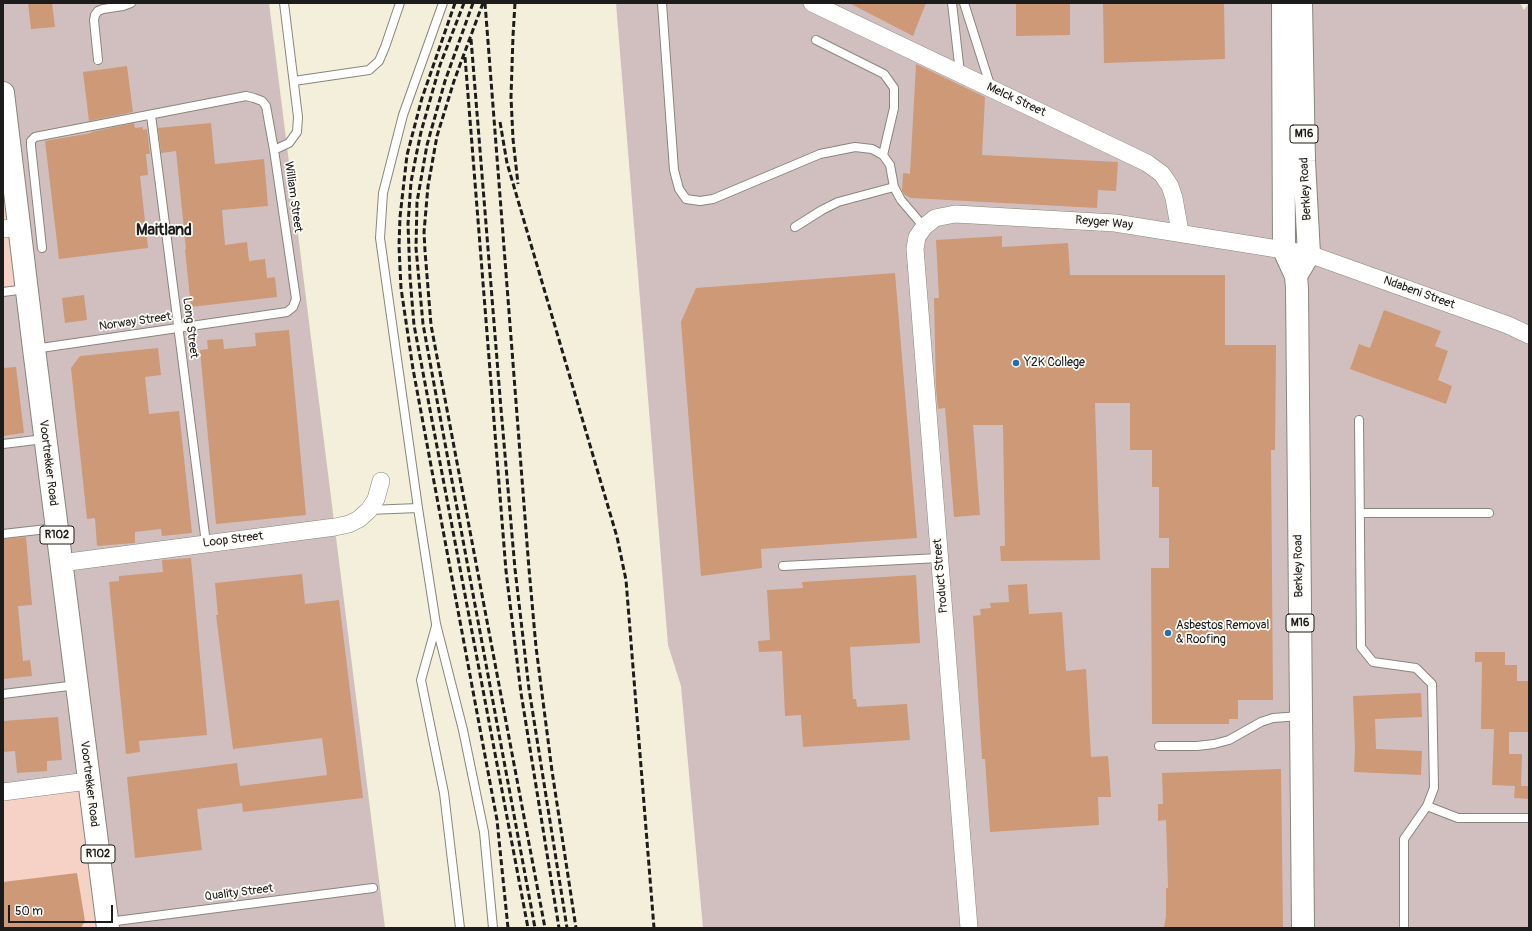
<!DOCTYPE html>
<style>
body{margin:0}
#map{position:relative;width:1532px;height:931px;overflow:hidden;background:#f3efdb;font-family:Pangolin,sans-serif}
canvas{display:block}
.frame{position:absolute;inset:0;border:4px solid #1c1c1c;pointer-events:none}
.scale{position:absolute;left:8px;top:905px;width:105px;height:18px;box-sizing:border-box;border:2px solid #1c1c1c;border-top:0;padding-left:5px;font-size:12px;line-height:14px;white-space:nowrap;color:#1c1c1c;-webkit-text-stroke:3px #fdfcf7;paint-order:stroke}
</style>
<div id="map">
<canvas width="1532" height="931"></canvas>
<div class="frame"></div>
<div class="scale">50 m</div>
</div>
<script>
const context = document.querySelector('canvas').getContext('2d');
context.lineJoin = 'round';
function fill(path, color) {
  context.fillStyle = color;
  context.fill(path, 'evenodd');
}
function toPath(rows) {
  const path = new Path2D();
  for (const r of rows) {
    path.moveTo(r[0], r[1]);
    for (let i = 2; i < r.length; i += 2) path.lineTo(r[i], r[i + 1]);
  }
  return path;
}
function trace(path, color, width, dash) {
  context.strokeStyle = color;
  context.lineWidth = width;
  context.lineCap = dash ? 'butt' : 'round';
  context.setLineDash(dash || []);
  context.stroke(path);
}
function drawText(font, color, halo, rows, align = 'center') {
  context.font = font + ' Pangolin,sans-serif';
  context.lineWidth = 3.5;
  context.setLineDash([]);
  context.textBaseline = 'middle';
  context.strokeStyle = halo;
  context.fillStyle = color;
  for (const [text, x, y, turn = 0] of rows) {
    context.save();
    context.translate(x, y);
    context.rotate((+turn || 0) * Math.PI / 180);
    context.textAlign = isNaN(turn) ? turn : align;
    if (halo) context.strokeText(text, 0, 0);
    context.fillText(text, 0, 0);
    context.restore();
  }
}
fill(toPath([
 [3,93,26,289,3,291],
 [88,781,108,928,3,928,3,792]
]), '#f6d1c5');
fill(toPath([
 [3,3,269,3,385,928,108,928,88,781,3,792,3,291,26,289,3,93],
 [616,3,1520,3,1524,10,1529,3,1529,928,703,928,681,686,668,645]
]), '#d1bfbf');
fill(toPath([
 [28,3,52,3,55,27,31,29],
 [849,3,926,3,913,36],
 [1016,3,1070,3,1070,35,1016,36],
 [1103,3,1224,3,1225,59,1104,63],
 [916,64,985,97,982,155,1118,162,1116,191,1098,190,1097,208,911,198,905,195,902,191,903,173,910,174],
 [127,66,133,112,89,121,83,72],
 [134,123,135,128,143,127,143,130,147,129,150,154,146,154,148,175,140,176,148,248,59,259,45,141,91,133,91,132],
 [211,123,215,164,264,159,268,206,222,210,225,245,247,242,249,261,265,259,267,278,275,277,277,297,191,307,185,250,186,249,176,151,161,153,158,128],
 [1002,236,1002,247,1068,243,1070,275,1225,275,1225,345,1276,345,1275,450,1271,450,1273,700,1238,700,1238,719,1229,719,1229,724,1152,724,1151,568,1169,568,1169,538,1159,538,1159,487,1152,487,1152,450,1130,450,1130,403,1095,403,1100,560,1001,561,1000,546,1005,546,1003,425,973,425,980,515,954,517,945,408,938,409,936,388,934,298,939,298,936,240],
 [895,273,917,538,761,549,762,568,701,576,681,322,696,288],
 [84,295,87,320,65,323,62,298],
 [1384,310,1441,331,1435,346,1448,351,1438,380,1452,386,1446,404,1350,369,1359,344,1370,348],
 [289,330,306,515,216,524,200,350,208,349,207,340,223,339,224,349,256,346,255,333],
 [158,348,161,375,145,377,149,414,179,411,192,533,162,536,161,529,135,532,135,543,97,546,95,518,87,519,71,368,80,356],
 [16,367,24,433,3,436,3,368],
 [26,537,32,605,18,606,23,661,30,660,32,676,3,679,3,539],
 [191,558,207,735,139,741,140,752,126,754,109,582,119,581,119,576,163,572,162,560],
 [302,574,305,604,339,600,363,798,243,812,242,803,197,809,202,850,135,858,127,777,237,763,240,786,327,775,322,738,233,749,216,615,218,615,215,583],
 [916,575,920,643,850,647,853,699,856,699,857,707,907,704,910,740,803,747,801,715,785,716,782,651,759,652,758,641,770,640,767,590,803,588,802,582],
 [1027,584,1029,614,1062,612,1066,671,1086,669,1091,757,1108,756,1111,797,1098,797,1099,825,990,832,985,759,982,759,973,616,981,615,980,609,991,608,990,603,1009,602,1008,585],
 [1475,652,1505,652,1505,665,1517,665,1517,681,1529,681,1529,732,1509,732,1509,754,1522,754,1521,786,1529,786,1529,799,1514,798,1515,786,1492,785,1494,729,1481,729,1482,662,1475,662],
 [1421,693,1422,717,1375,719,1376,749,1422,751,1421,775,1354,772,1355,748,1353,696],
 [58,717,62,760,47,761,47,771,17,773,15,751,3,752,3,721],
 [1281,769,1283,928,1164,928,1166,916,1166,888,1168,888,1166,820,1158,821,1158,804,1163,804,1162,773],
 [77,873,85,921,81,928,3,928,3,882]
]), '#cd9977');
const service = toPath([
 [662,3,674,170,679,189,686,199,700,201,713,199,820,154,855,147,872,149,883,155,890,165,894,187,901,200,924,227],
 [952,3,960,73],
 [964,3,991,88],
 [816,40,884,74,894,88,894,108,883,155],
 [98,60,94,20,95,15,98,11,103,9,123,6,131,3],
 [294,81,369,70,379,61,385,47,400,3],
 [151,115,206,543],
 [274,150,289,143,297,132,298,117,284,3],
 [795,227,822,210,838,202,894,187],
 [3,292,26,289],
 [34,349,287,312,293,307,296,299,274,150,266,106,262,101,254,98,246,96,35,137,31,141,31,146,42,248],
 [1359,420,1361,647,1373,662,1416,668,1432,684,1434,788,1427,806,1404,839,1404,928],
 [3,444,44,439],
 [418,508,436,624,463,730,484,832,493,928],
 [369,510,418,508,380,238,383,193,403,115,443,3],
 [1360,513,1489,513],
 [3,534,56,528],
 [783,566,939,558],
 [436,626,421,680,444,793,460,928],
 [3,694,77,685],
 [1159,746,1197,746,1214,744,1229,740,1261,722,1273,718,1300,716],
 [1427,806,1458,818,1529,818],
 [108,922,373,888]
]);
const minor = toPath([
 [812,3,1147,163,1162,174,1170,186,1174,198,1180,232],
 [3,229,19,227],
 [61,563,335,527,349,524,359,519,369,510,376,499,381,481],
 [3,792,88,781],
 [969,928,915,249,917,237,924,227,935,218,955,214,1115,223,1309,254,1508,325,1529,335]
]);
const primary = toPath([
 [1283,3,1284,250,1296,276,1297,288,1303,928],
 [3,93,34,349,108,928],
 [1296,276,1309,254,1304,161,1301,3]
]);
trace(service, '#88867c', 10);
trace(minor, '#88867c', 18);
trace(primary, '#88867c', 24);
trace(service, '#fff', 8);
trace(minor, '#fff', 17);
trace(primary, '#fff', 22);
trace(toPath([
 [455,3,422,98,407,155,400,217,399,246,401,288,413,369,497,820,508,928],
 [464,3,440,65,421,132,416,156,411,182,408,224,410,277,414,325,528,928],
 [473,3,445,81,427,145,417,202,416,248,423,324,434,384,535,928],
 [483,3,454,81,437,136,428,186,424,232,425,251,431,325,545,928],
 [485,3,529,569,536,647,552,771,576,928],
 [515,3,513,36,511,97,513,139,518,184],
 [471,39,501,409,515,569,529,689,567,928],
 [465,57,506,571,521,693,559,928],
 [500,122,507,163,617,537,626,580,654,928]
]), '#1c1c1c', 3, [6, 3]);
for (const [x, y, r, color] of [
 [1016,363,4,"#1f6fb2"],
 [1168,633,4,"#1f6fb2"]
]) {
  const dot = new Path2D();
  dot.arc(x, y, r, 0, 2 * Math.PI);
  context.fillStyle = color;
  context.fill(dot);
  trace(dot, '#fdfcf7', 1.5);
}
for (const [x, y, w] of [
 [1304,134,28],
 [57,535,34],
 [1300,623,28],
 [98,854,34]
]) {
  const box = new Path2D();
  box.roundRect(x - w / 2, y - 9, w, 18, 3);
  context.fillStyle = '#fdfcf7';
  context.fill(box);
  trace(box, '#1c1c1c', 1);
}
drawText('bold 11px', '#1c1c1c', null, [
 ["M16",1304,134],
 ["R102",57,535],
 ["M16",1300,623],
 ["R102",98,854]
]);
drawText('12px', '#1c1c1c', '#fdfcf7', [
 ["Melck Street",1016,100,25],
 ["Berkley Road",1306,189,-93],
 ["William Street",293,197,82],
 ["Reyger Way",1104,223,5],
 ["Ndabeni Street",1419,293,20],
 ["Norway Street",135,322,-8],
 ["Long Street",190,328,83],
 ["Voortrekker Road",48,463,83],
 ["Loop Street",233,540,-7],
 ["Berkley Road",1299,566,-91],
 ["Product Street",941,576,-95],
 ["Voortrekker Road",89,784,83],
 ["Quality Street",239,893,-7]
]);
drawText('12px', '#1c1c1c', '#fdfcf7', [
 ["Y2K College",1024,363],
 ["Asbestos Removal",1176,626],
 ["& Roofing",1176,640]
], 'left');
drawText('bold 16px', '#1c1c1c', '#fdfcf7', [
 ["Maitland",164,231]
]);
</script>
